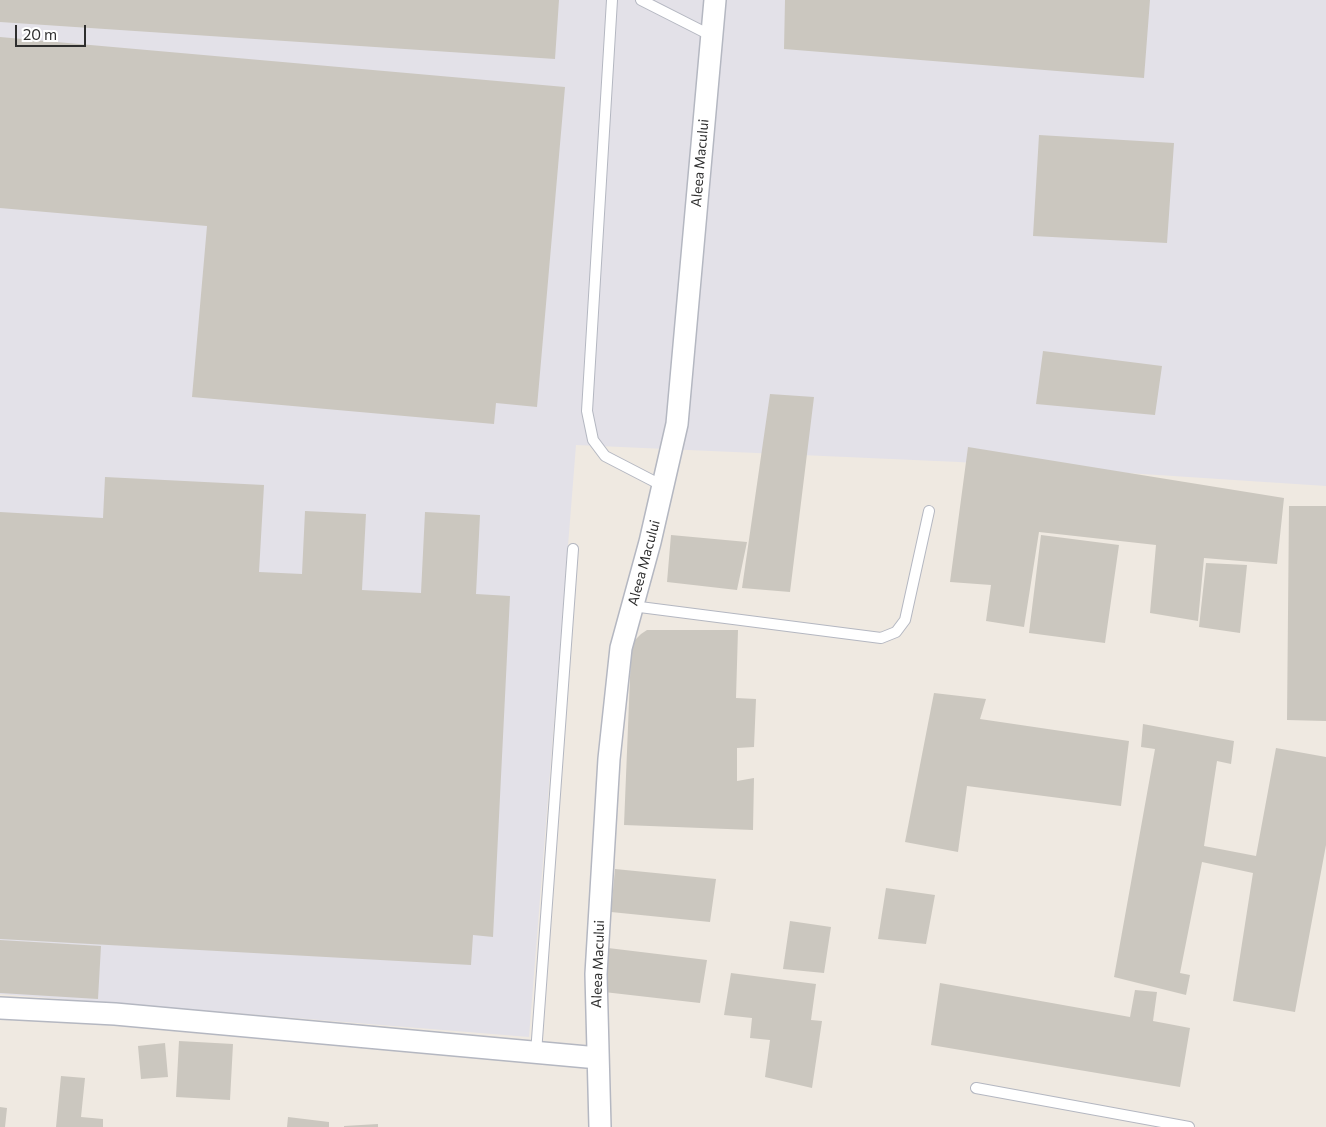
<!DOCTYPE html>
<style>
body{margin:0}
#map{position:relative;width:1326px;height:1127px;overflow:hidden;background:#efe9e1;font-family:Commissioner,sans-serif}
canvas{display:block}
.scale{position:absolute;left:15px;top:25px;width:71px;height:22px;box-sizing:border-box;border:2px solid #2e2e2e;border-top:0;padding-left:6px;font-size:15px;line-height:18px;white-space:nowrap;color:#2e2e2e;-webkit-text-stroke:4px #fff;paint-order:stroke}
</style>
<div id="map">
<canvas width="1326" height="1127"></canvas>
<div class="scale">20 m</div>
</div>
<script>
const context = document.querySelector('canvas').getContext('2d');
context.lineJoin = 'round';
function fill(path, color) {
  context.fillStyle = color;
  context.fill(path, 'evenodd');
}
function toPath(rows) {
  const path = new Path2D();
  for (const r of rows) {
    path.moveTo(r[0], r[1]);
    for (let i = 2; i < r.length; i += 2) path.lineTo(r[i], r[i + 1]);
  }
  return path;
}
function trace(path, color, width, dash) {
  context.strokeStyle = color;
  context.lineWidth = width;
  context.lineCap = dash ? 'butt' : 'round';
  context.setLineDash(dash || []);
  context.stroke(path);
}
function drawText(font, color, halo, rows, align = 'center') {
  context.font = font + ' Commissioner,sans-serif';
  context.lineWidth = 5;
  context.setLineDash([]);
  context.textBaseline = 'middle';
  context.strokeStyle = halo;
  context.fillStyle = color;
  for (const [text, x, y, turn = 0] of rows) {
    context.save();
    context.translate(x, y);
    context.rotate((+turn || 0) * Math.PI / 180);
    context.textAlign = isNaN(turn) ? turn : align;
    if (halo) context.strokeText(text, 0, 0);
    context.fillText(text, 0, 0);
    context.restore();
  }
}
fill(toPath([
 [0,0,1326,0,1326,486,959,462,576,445,529,1037,0,994]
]), '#e3e1e8');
fill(toPath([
 [0,0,559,0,555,59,0,22],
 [785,0,1150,0,1144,78,784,49],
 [0,37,565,87,537,407,496,403,494,424,192,397,207,226,0,208],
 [1039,135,1174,143,1167,243,1033,236],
 [1043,351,1162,366,1155,415,1036,404],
 [770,394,814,397,790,592,742,588],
 [968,447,1284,498,1277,564,1204,558,1198,621,1150,613,1156,545,1039,532,1024,627,986,621,991,585,950,582],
 [105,477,264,485,259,572,302,574,305,511,366,514,362,590,421,593,425,512,480,515,476,594,510,596,493,937,473,935,471,965,0,939,0,512,103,518],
 [1289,506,1326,506,1326,721,1287,720],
 [671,535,747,542,737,590,667,582],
 [1041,535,1119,545,1105,643,1029,633],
 [1206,563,1247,565,1240,633,1199,627],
 [647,630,738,630,736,698,756,699,754,747,737,748,737,781,754,778,753,830,624,825,631,653,633,642,641,634],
 [934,693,986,699,980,719,1129,741,1121,806,967,786,958,852,905,842],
 [1143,724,1234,741,1231,764,1217,761,1204,846,1256,856,1276,748,1326,757,1326,845,1295,1012,1233,1001,1253,873,1202,862,1180,973,1190,975,1186,995,1114,977,1155,749,1141,747],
 [615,869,716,879,710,922,611,912],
 [886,888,935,895,926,944,878,939],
 [790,921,831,927,824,973,783,969],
 [0,940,101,946,98,999,0,993],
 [608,948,707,960,700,1003,604,992],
 [731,973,816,984,811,1020,822,1021,812,1088,765,1077,770,1040,750,1038,752,1018,724,1015],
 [940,983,1130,1017,1135,990,1157,992,1153,1021,1190,1028,1180,1087,931,1045],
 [179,1041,233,1044,230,1100,176,1097],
 [165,1043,168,1077,141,1079,138,1046],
 [61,1076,85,1078,81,1117,103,1119,103,1127,56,1127],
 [0,1107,7,1108,5,1127,0,1127],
 [288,1117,329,1122,329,1127,287,1127],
 [378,1124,378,1127,344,1127,344,1126]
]), '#cbc7bf');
const service = toPath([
 [612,0,587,411,593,440,605,456,663,486],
 [641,0,712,36],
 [632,606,881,638,896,632,905,620,929,511],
 [536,1053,573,549],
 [976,1088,1189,1127]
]);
const minor = toPath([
 [0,1008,115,1014,598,1058],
 [600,1127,596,974,609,759,621,648,650,542,677,424,715,0]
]);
trace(service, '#b4b7c1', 12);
trace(minor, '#b4b7c1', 24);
trace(service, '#fff', 10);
trace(minor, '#fff', 21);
drawText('14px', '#2e2e2e', '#fff', [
 ["Aleea Macului",700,163,-85],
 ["Aleea Macului",644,563,-75],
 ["Aleea Macului",598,964,-88]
]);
</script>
